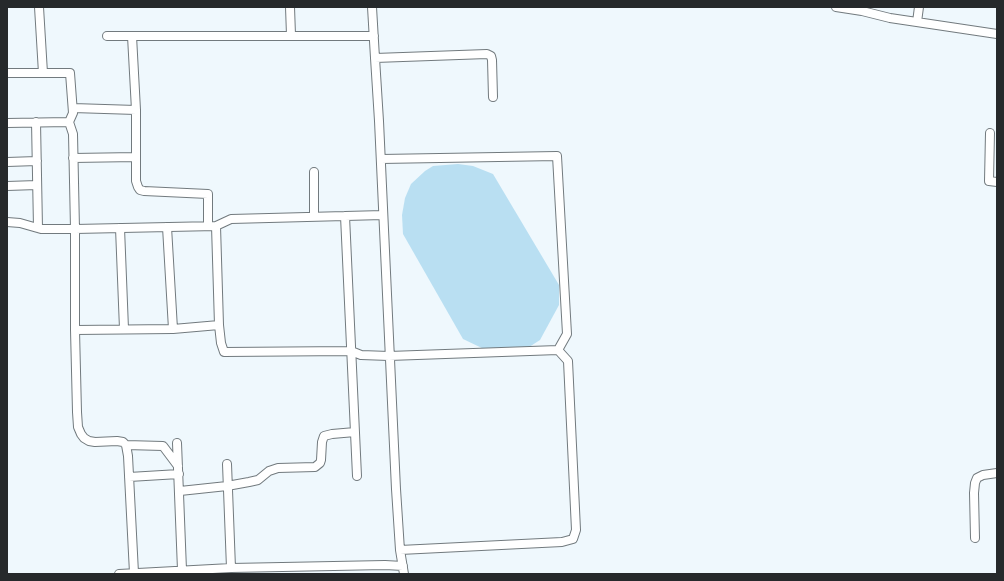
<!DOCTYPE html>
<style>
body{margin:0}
#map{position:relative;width:1004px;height:581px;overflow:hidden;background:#eff8fd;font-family:Roboto,sans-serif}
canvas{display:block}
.frame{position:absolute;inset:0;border:8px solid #26292b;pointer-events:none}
</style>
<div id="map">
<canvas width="1004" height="581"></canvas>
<div class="frame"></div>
</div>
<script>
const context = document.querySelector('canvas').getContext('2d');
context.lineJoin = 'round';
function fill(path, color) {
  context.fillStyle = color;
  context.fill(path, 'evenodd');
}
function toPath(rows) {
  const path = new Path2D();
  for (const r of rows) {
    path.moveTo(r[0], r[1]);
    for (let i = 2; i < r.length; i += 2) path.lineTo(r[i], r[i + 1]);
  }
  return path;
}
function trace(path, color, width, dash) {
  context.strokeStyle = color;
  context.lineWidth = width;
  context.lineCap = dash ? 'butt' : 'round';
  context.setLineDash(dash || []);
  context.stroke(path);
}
fill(toPath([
 [458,164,473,166,493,174,559,285,559,305,540,340,526,349,484,349,463,339,403,234,402,215,405,198,411,184,425,171,433,166]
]), '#b9dff2');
const minor = toPath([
 [39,7,43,73],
 [290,7,291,35],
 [372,7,375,58,379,121,396,489,400,550,404,574],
 [836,7,862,11,890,18,997,34],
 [917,22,919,7],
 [107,36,374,36],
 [132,36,136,110,136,181,138,187,140,190,144,191,208,194,208,226],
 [375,58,487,54,491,56,492,60,493,97],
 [7,73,70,73,73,113,69,122],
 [73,108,136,110],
 [36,122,38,228],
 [7,123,69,122,73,134,75,229,41,229,20,223,7,222],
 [990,133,989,181,997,182],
 [73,158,136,157],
 [381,159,557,156,567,334,558,350],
 [7,162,37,161],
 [7,186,37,185],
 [345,216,357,476],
 [314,217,314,172],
 [216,226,219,325,221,343,224,352,351,351,361,355,389,356,558,350,568,361,576,530,573,539,562,542,400,550],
 [167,227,173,329],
 [120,228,124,329],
 [75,330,173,329,219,325],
 [177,443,182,570],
 [126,445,163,446,178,466],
 [227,464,231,568],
 [129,477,179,474],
 [180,491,227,486,249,482,258,480,269,471,278,468,315,467,320,463,321,460,322,442,324,436,332,434,355,432],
 [975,538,974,493,975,483,977,478,983,475,997,473],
 [134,573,128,456,126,445,123,442,117,441,95,442,89,441,84,438,81,434,78,427,77,412,75,330,75,229,216,226,231,219,383,215],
 [119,574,231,568,385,565,403,566]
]);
trace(minor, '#727a7e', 10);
trace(minor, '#fff', 8);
</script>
